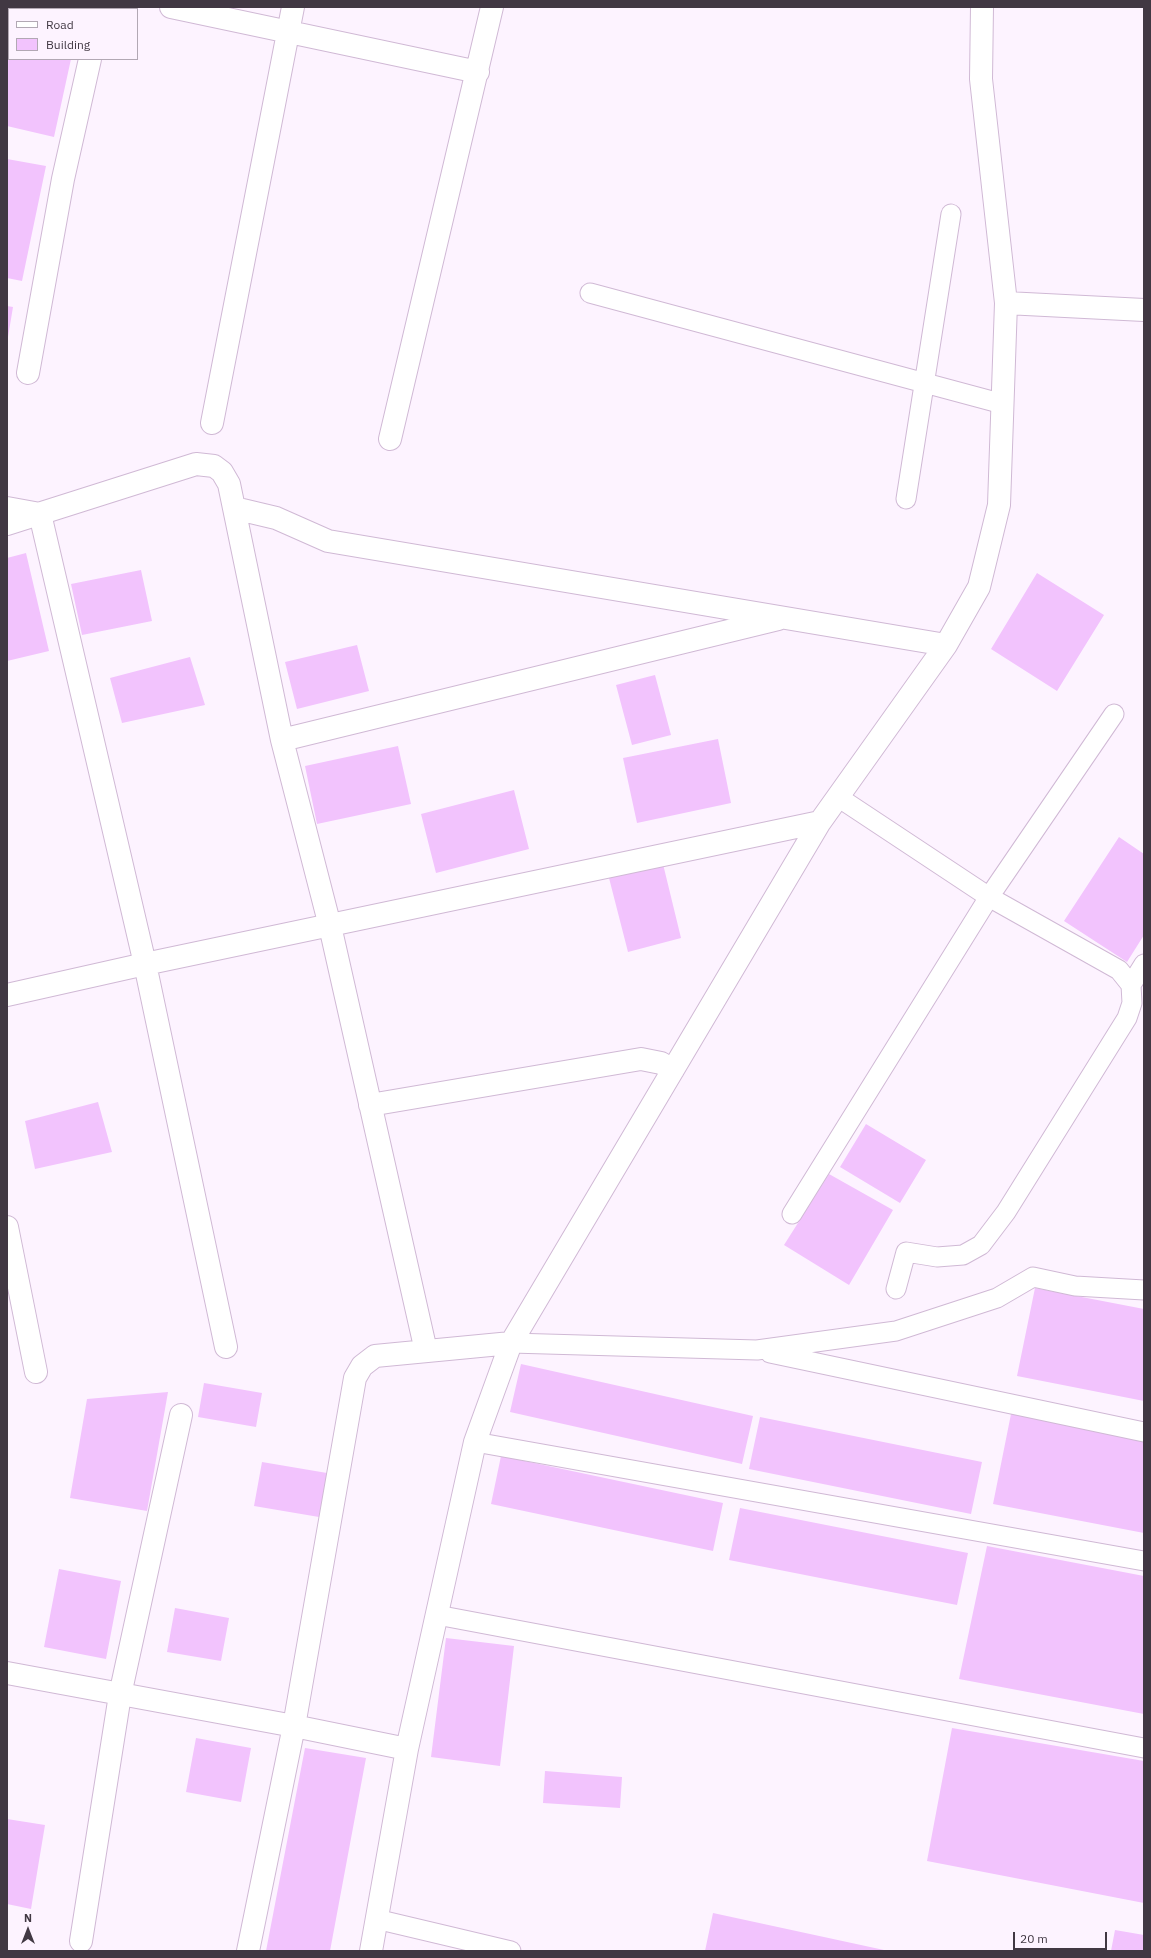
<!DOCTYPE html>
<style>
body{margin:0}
#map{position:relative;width:1151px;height:1958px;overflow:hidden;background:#fdf3ff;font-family:"IBM Plex Sans",sans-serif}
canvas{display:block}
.frame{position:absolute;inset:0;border:8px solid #413843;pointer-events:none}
.legend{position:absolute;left:8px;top:8px;width:130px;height:52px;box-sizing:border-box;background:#fdf3ff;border:1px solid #b2a8b4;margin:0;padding:5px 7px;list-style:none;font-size:12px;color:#413843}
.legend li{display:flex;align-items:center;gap:8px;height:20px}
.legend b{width:20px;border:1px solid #b2a8b4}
.north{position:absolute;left:8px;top:1910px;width:40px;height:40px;-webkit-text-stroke:3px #fdf3ff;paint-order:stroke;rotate:0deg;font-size:11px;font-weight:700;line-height:16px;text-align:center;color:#413843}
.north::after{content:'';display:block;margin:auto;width:14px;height:18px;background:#413843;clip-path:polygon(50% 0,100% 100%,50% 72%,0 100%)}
.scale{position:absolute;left:1013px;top:1932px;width:94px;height:18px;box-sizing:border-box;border:2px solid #413843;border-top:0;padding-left:5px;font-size:12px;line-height:14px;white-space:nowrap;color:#413843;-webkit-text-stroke:3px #fdf3ff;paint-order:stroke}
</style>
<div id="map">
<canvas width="1151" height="1958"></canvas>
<div class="frame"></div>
<ul class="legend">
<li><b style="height:5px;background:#fff"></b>Road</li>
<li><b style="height:11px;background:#f2c3fd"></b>Building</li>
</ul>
<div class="north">N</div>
<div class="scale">20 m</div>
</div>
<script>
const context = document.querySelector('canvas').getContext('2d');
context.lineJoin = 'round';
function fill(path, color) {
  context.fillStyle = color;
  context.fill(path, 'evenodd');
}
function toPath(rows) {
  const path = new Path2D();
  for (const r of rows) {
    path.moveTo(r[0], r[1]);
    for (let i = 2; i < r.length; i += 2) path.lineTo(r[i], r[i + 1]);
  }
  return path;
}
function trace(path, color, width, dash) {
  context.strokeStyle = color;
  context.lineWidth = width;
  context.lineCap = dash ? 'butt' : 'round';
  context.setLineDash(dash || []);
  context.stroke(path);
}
fill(toPath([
 [7,7,82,7,82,9,9,9,9,20,7,20],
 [7,39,9,40,9,59,71,59,54,137,7,126],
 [7,159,46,166,22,281,7,278],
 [7,306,13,307,8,337,7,337],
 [26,553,49,651,7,661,7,558],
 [141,570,152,621,82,635,71,584],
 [1037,573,1104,615,1057,691,991,649],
 [357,645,369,691,297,709,285,662],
 [190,657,205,705,122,723,110,678],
 [655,675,671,735,632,745,616,685],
 [718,739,731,803,637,823,623,758],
 [398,746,411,804,317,824,305,766],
 [514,790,529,849,436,873,421,814],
 [1119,837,1144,854,1144,935,1127,962,1064,921],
 [663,864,681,938,628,952,609,878],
 [98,1102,112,1152,35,1169,25,1121],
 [866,1124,926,1160,900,1203,840,1167],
 [829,1174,893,1210,849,1285,784,1245],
 [1035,1288,1144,1309,1144,1401,1017,1376],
 [521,1364,753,1416,742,1464,510,1412],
 [204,1383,262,1393,256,1427,198,1417],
 [168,1392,147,1511,70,1498,87,1399],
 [1011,1414,1144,1439,1144,1533,993,1504],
 [760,1417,982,1462,971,1514,749,1469],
 [501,1456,723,1503,713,1551,491,1504],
 [262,1462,327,1473,319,1517,254,1506],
 [740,1508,968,1553,957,1605,729,1560],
 [987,1546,1144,1576,1144,1714,959,1679],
 [59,1569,121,1581,106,1659,44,1647],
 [175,1608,229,1618,221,1661,167,1652],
 [446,1638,514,1646,500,1766,431,1757],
 [952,1728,1144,1761,1144,1903,927,1861],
 [196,1738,251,1748,241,1802,186,1792],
 [305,1748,366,1758,330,1951,266,1951],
 [545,1771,622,1777,620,1808,543,1803],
 [7,1819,45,1825,31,1909,7,1904],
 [713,1913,884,1950,884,1951,705,1951],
 [1115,1930,1144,1935,1144,1951,1111,1951]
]), '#f2c3fd');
const lane = toPath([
 [590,293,1003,404],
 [906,499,951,214],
 [838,797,989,897,1119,970,1131,985,1132,1003,1127,1018,1006,1212,981,1245,963,1255,937,1257,906,1252,896,1289],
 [1131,985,1144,964],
 [792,1214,989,897,1114,714],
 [511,1343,757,1350,896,1331,997,1298,1033,1277,1075,1286,1144,1290],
 [770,1353,1144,1432],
 [475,1442,1144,1561],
 [437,1615,1144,1748],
 [376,1919,511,1951]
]);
const street = toPath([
 [171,7,478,72],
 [101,9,101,7],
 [1006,303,1144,310],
 [28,373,63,179,90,59],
 [212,423,293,7],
 [390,439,492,7],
 [7,508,40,514,145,964,226,1347],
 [234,508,276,518,328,541,946,645],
 [7,524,196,464,214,466,222,472,229,484,282,740,330,926,426,1351],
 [282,740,778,619],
 [7,995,145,964,820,822],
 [370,1105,641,1059,661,1063,673,1070],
 [7,1227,36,1372],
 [7,1673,294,1726,407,1749],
 [81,1941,120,1695,181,1415],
 [248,1951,294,1726,355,1378,362,1366,375,1356,511,1343],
 [371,1951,407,1749,475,1442,511,1343,820,822,946,645,979,587,999,505,1006,303,981,79,982,7]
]);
trace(lane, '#d0b9d5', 21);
trace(street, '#d0b9d5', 24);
trace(lane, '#fff', 19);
trace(street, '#fff', 22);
</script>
